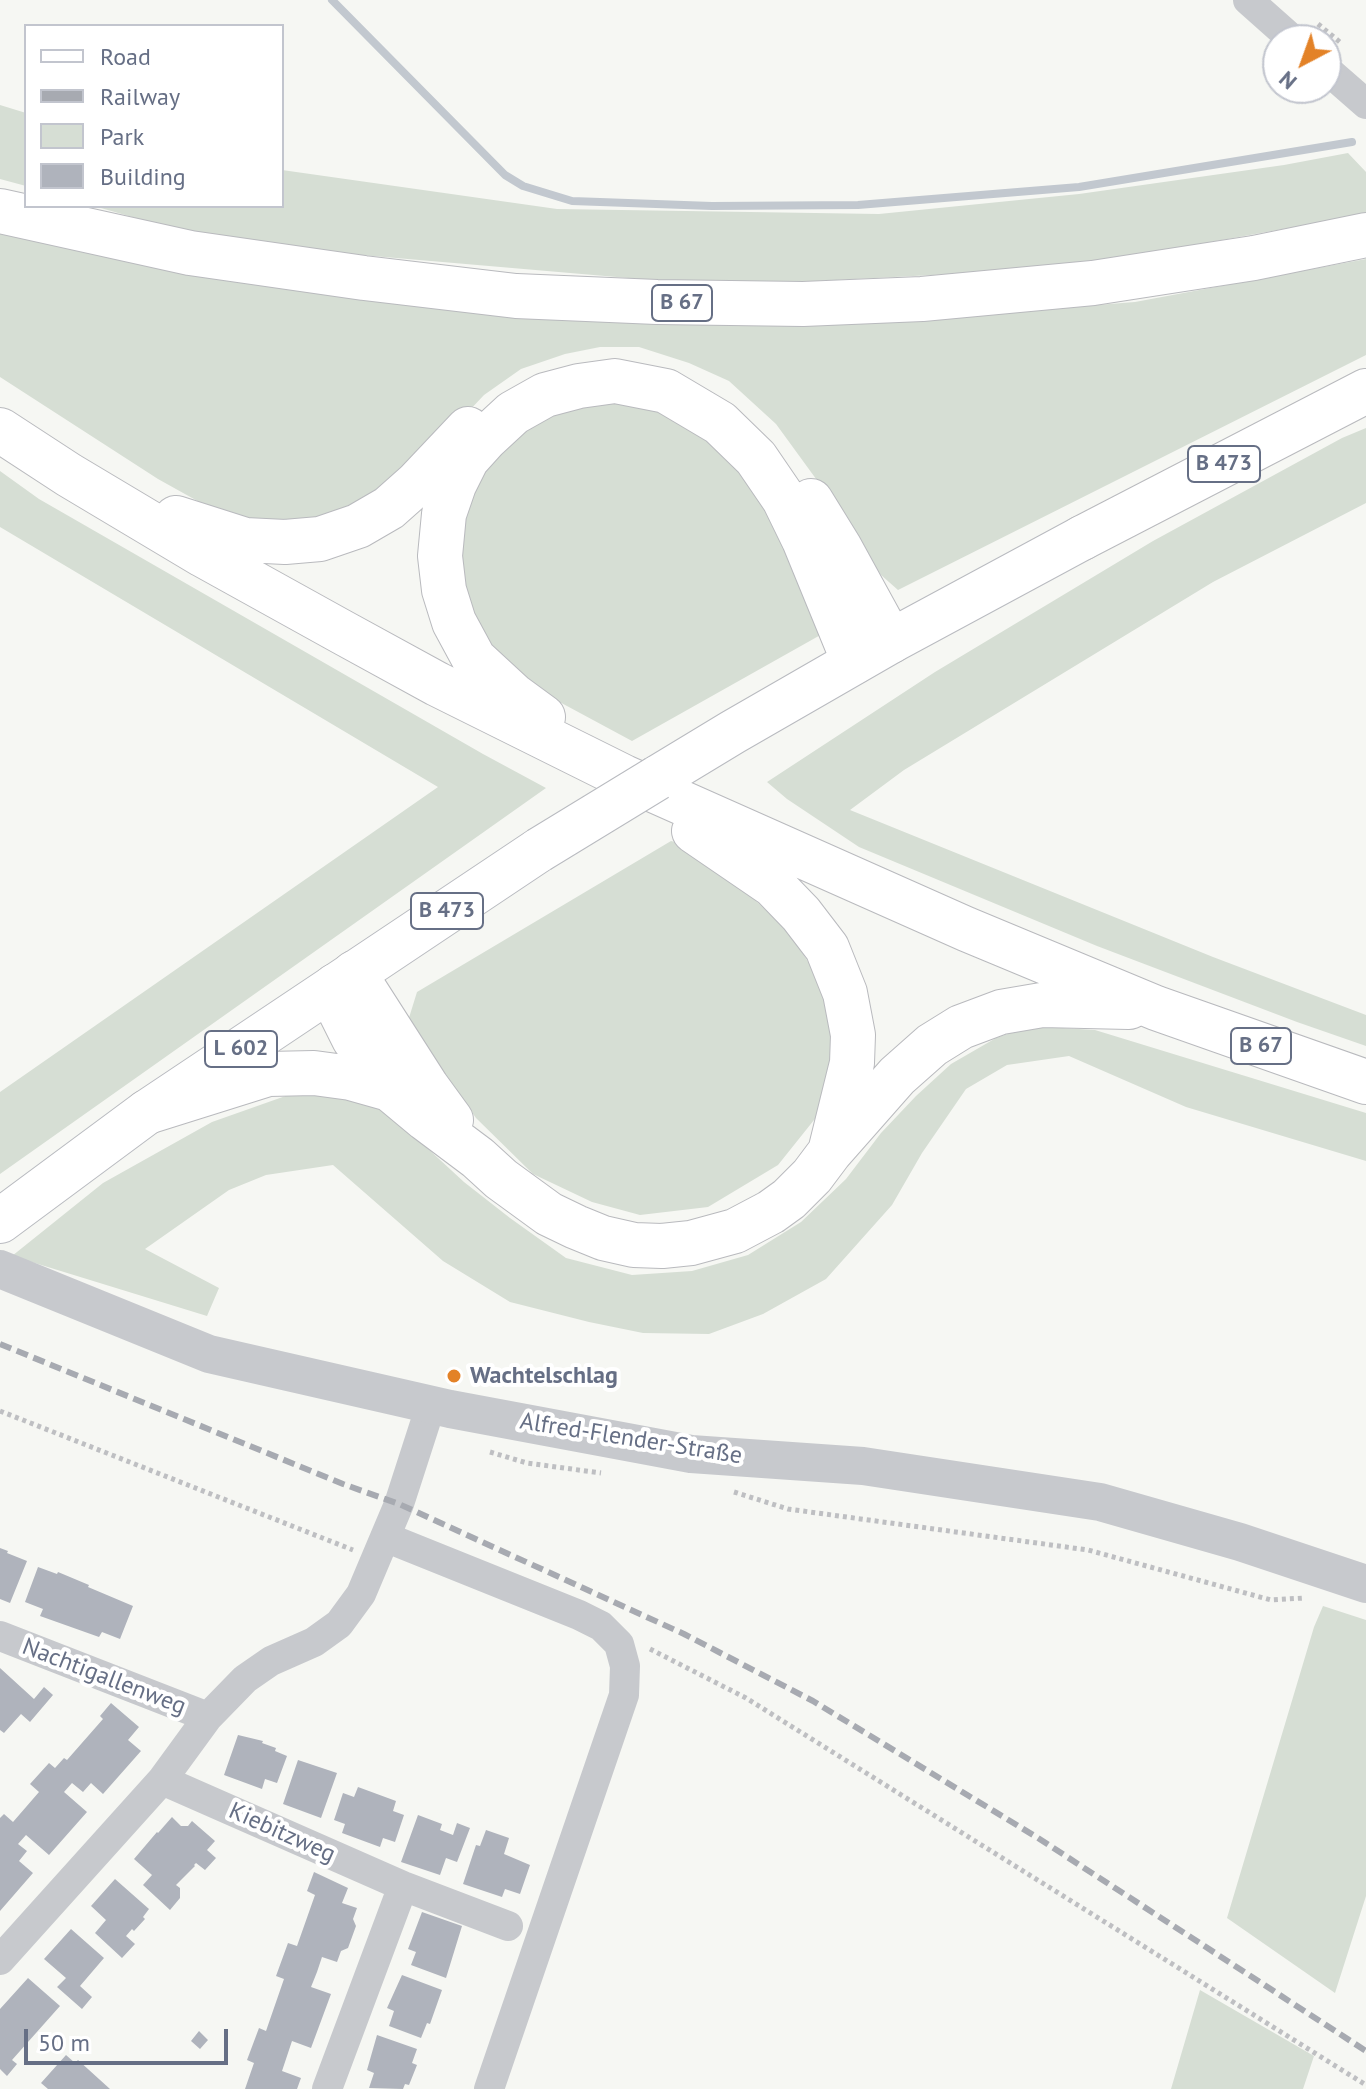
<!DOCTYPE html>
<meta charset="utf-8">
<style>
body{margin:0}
#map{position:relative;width:1366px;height:2089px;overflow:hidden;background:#f6f7f3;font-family:"PT Sans",sans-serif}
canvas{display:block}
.legend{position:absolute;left:24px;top:24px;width:260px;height:184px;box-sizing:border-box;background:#fff;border:2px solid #c2c5ce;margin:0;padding:10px 14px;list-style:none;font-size:24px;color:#666f85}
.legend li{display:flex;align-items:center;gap:16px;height:40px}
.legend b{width:40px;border:2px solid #c2c5ce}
.north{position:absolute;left:1262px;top:24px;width:80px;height:80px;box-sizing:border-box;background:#fff;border:2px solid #c2c5ce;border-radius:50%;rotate:221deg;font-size:22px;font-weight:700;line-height:32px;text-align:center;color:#666f85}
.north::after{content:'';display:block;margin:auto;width:28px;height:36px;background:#e38227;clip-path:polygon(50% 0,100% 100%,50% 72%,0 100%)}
.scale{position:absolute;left:24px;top:2029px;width:204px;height:36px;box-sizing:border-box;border:4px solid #666f85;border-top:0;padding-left:10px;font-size:24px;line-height:28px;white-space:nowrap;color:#666f85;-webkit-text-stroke:6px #fff;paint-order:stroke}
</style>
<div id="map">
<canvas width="1366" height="2089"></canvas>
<ul class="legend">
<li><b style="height:10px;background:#fff"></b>Road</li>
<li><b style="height:10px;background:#a7aab1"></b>Railway</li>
<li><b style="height:22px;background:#d6ded4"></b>Park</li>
<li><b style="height:22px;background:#afb3bc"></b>Building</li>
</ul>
<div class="north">N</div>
<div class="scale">50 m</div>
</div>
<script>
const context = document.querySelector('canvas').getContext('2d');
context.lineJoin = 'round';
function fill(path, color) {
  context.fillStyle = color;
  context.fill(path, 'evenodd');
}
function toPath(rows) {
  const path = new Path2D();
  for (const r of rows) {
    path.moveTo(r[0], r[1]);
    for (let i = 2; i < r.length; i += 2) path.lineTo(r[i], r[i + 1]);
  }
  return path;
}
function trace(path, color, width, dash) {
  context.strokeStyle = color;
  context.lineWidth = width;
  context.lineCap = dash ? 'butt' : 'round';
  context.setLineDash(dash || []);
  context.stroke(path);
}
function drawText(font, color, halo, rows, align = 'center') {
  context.font = font + ' "PT Sans",sans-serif';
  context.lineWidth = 8;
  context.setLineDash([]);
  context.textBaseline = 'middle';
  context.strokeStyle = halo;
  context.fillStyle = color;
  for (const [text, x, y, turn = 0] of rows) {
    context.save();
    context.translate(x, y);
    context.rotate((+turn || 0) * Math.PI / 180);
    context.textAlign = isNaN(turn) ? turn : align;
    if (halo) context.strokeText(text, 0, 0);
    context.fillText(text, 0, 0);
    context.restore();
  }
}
fill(toPath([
 [0,105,26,113,26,186,0,179],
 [1348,153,1366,172,1366,214,1067,268,721,286,222,243,94,206,282,206,282,170,557,209,879,214,1079,194,1284,165],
 [0,224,943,317,1135,302,1366,259,1366,355,898,590,881,575,819,483,776,424,729,381,689,363,639,347,600,347,565,354,521,369,484,395,451,430,422,466,334,524,237,523,158,479,0,377],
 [615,395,676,414,733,450,784,517,824,633,632,741,528,685,501,663,464,603,457,554,467,503,478,473,509,436,553,408],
 [1366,428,1366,503,1213,582,904,770,850,810,1213,957,1366,1015,1366,1046,1297,1022,1097,946,859,847,787,799,767,782,935,672,1153,541,1342,438],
 [0,471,39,499,483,754,546,788,0,1174,0,1092,438,787,0,527],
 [671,841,686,845,736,882,788,931,820,980,830,1028,832,1059,818,1115,778,1165,708,1207,640,1215,592,1202,533,1174,476,1118,408,1021,417,992],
 [1031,1026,1095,1030,1366,1113,1366,1161,1186,1107,1069,1056,1007,1065,966,1089,922,1153,892,1205,826,1279,763,1314,709,1334,643,1333,589,1322,510,1302,443,1261,333,1165,266,1175,229,1190,145,1249,219,1288,207,1316,12,1256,103,1183,212,1122,294,1093,341,1092,386,1110,464,1182,510,1218,566,1258,632,1275,692,1271,748,1255,801,1222,846,1179,881,1133,916,1096,951,1064,996,1038],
 [1323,1606,1366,1620,1366,1896,1335,1993,1227,1918,1314,1627],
 [1200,1990,1314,2056,1303,2089,1171,2089]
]), '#d6ded4');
trace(toPath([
 [332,0,505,175,523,186,572,201,712,206,858,205,1079,187,1352,142]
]), '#c2c8cf', 8);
fill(toPath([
 [0,1548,8,1551,7,1553,27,1561,10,1603,0,1599],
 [38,1567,57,1574,58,1572,89,1585,88,1587,133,1606,120,1639,102,1632,99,1637,40,1616,43,1609,25,1602],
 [0,1668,34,1699,44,1687,53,1695,30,1722,21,1714,4,1733,0,1730],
 [111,1703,139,1727,128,1740,141,1751,103,1794,91,1783,83,1792,72,1783,64,1792,87,1812,49,1855,26,1835,18,1844,27,1851,19,1861,33,1873,0,1911,0,1818,4,1814,13,1822,39,1792,30,1784,49,1763,55,1768,64,1758,67,1760,103,1719,100,1716],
 [238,1735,263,1741,262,1743,276,1748,275,1751,287,1756,277,1783,265,1779,262,1789,224,1775],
 [298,1760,337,1773,321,1818,283,1804],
 [358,1787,396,1801,393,1811,404,1815,395,1842,383,1838,380,1847,342,1833,345,1824,334,1820,343,1793,354,1797],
 [418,1815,442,1824,440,1830,453,1835,457,1823,470,1828,457,1862,446,1858,440,1875,401,1862],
 [172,1817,181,1826,188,1826,192,1821,215,1841,207,1850,216,1858,205,1870,196,1863,194,1865,195,1866,176,1885,180,1888,180,1898,170,1910,143,1885,152,1875,134,1859,157,1832,158,1833],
 [486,1830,509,1838,504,1854,530,1865,520,1894,505,1889,502,1897,463,1884,476,1845,480,1846],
 [314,1872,348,1888,342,1903,357,1908,353,1919,356,1926,348,1948,341,1951,337,1962,322,1957,317,1972,311,1987,331,1994,311,2048,292,2041,282,2071,301,2078,297,2089,245,2089,254,2063,247,2060,259,2028,266,2031,284,1979,276,1976,288,1943,297,1946,315,1895,307,1891],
 [115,1879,149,1909,143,1917,145,1919,134,1931,132,1929,126,1936,135,1944,122,1958,95,1933,106,1920,91,1906],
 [422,1912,462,1926,446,1978,411,1965,416,1952,408,1949],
 [71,1929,104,1958,80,1986,92,1997,82,2009,57,1987,66,1978,44,1959],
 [402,1975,442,1990,430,2024,427,2023,421,2038,389,2026,394,2011,387,2008],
 [28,1978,60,2006,12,2060,17,2064,7,2076,0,2069,0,2009],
 [199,2031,208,2040,200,2049,191,2041],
 [377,2035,417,2049,412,2063,417,2065,409,2085,405,2084,403,2089,369,2088,374,2073,367,2070],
 [66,2055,75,2063,78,2060,110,2089,48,2089,41,2083]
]), '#afb3bc');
const primary = toPath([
 [657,778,733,732,891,641,1082,538],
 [0,1221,147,1112,539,850]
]);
const trunk = toPath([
 [0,211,190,253,364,278,516,296,657,302,803,304,922,299,1093,283,1254,258,1366,235],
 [0,430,69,475,203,555,342,632,437,684,624,777,966,929,1156,1008,1366,1082],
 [811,501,840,548,891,641],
 [176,518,245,540,285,542,320,539,358,526,389,508,416,484,468,429],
 [1082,538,1366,391],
 [543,717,513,695,474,659,454,622,444,590,440,556,444,514,454,485,467,459,486,438,513,413,545,395,579,386,615,381,666,391,720,423,756,458,784,499,804,540,854,662],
 [694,831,773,885,801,914,827,948,845,993,853,1035,852,1063,830,1152],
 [354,973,427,1087,451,1120],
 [335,986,341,1013,354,1039,390,1089,426,1119,478,1158,501,1179,549,1214,576,1227,603,1238,634,1245,662,1246,691,1243,735,1231,771,1212,789,1199,812,1176,830,1152,897,1076,932,1045,961,1027,1001,1012,1042,1005,1129,1007],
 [147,1112,268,1074,314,1073,351,1078,390,1089]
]);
trace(primary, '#b9bbc0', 46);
trace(trunk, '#b9babe', 46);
trace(toPath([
 [1318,24,1341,43],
 [0,1411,353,1550],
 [490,1452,527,1463,601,1473],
 [734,1492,788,1509,1088,1550,1271,1600,1304,1598],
 [650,1649,746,1698,1366,2085]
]), '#bebfc2', 5, [4, 4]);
trace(toPath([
 [1248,0,1293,40],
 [1326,69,1366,104],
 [385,1537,579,1615,601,1626,619,1644,625,1666,624,1695,489,2089],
 [0,1636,208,1717],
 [162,1780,403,1886,508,1926],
 [0,1960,162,1780,208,1717,245,1679,271,1661,314,1642,339,1624,361,1594,399,1504,431,1405],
 [327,2089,403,1886]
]), '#c7c9cd', 30);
trace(toPath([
 [0,1269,209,1354,450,1409,691,1454,863,1466,1100,1502,1240,1542,1366,1584]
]), '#c7c9cd', 38);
trace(primary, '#fff', 44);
trace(trunk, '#fff', 44);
trace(toPath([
 [0,1344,343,1484,399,1504,684,1634,813,1701,1038,1838,1366,2051]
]), '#a7aab1', 6, [12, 6]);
const primaryBridge = toPath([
 [539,850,657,778]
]);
trace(primaryBridge, '#b9bbc0', 46, []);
trace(primaryBridge, '#fff', 44);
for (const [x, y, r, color] of [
 [454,1376,8,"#e38227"]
]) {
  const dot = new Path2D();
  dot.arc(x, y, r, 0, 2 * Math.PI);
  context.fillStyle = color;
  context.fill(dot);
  trace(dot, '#fff', 3);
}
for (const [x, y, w] of [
 [682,303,60],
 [1224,464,72],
 [447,911,72],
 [1261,1046,60],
 [241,1049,72]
]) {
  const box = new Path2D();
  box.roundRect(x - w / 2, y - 18, w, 36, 6);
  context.fillStyle = '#fff';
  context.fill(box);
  trace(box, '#666f85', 2);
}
drawText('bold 22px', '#666f85', null, [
 ["B 67",682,303],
 ["B 473",1224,464],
 ["B 473",447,911],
 ["B 67",1261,1046],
 ["L 602",241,1049]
]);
drawText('bold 24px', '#666f85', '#fff', [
 ["Wachtelschlag",470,1376]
], 'left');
drawText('24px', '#666f85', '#fff', [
 ["Alfred-Flender-Straße",631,1439,9],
 ["Nachtigallenweg",104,1677,21],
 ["Kiebitzweg",282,1833,24]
]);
</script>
